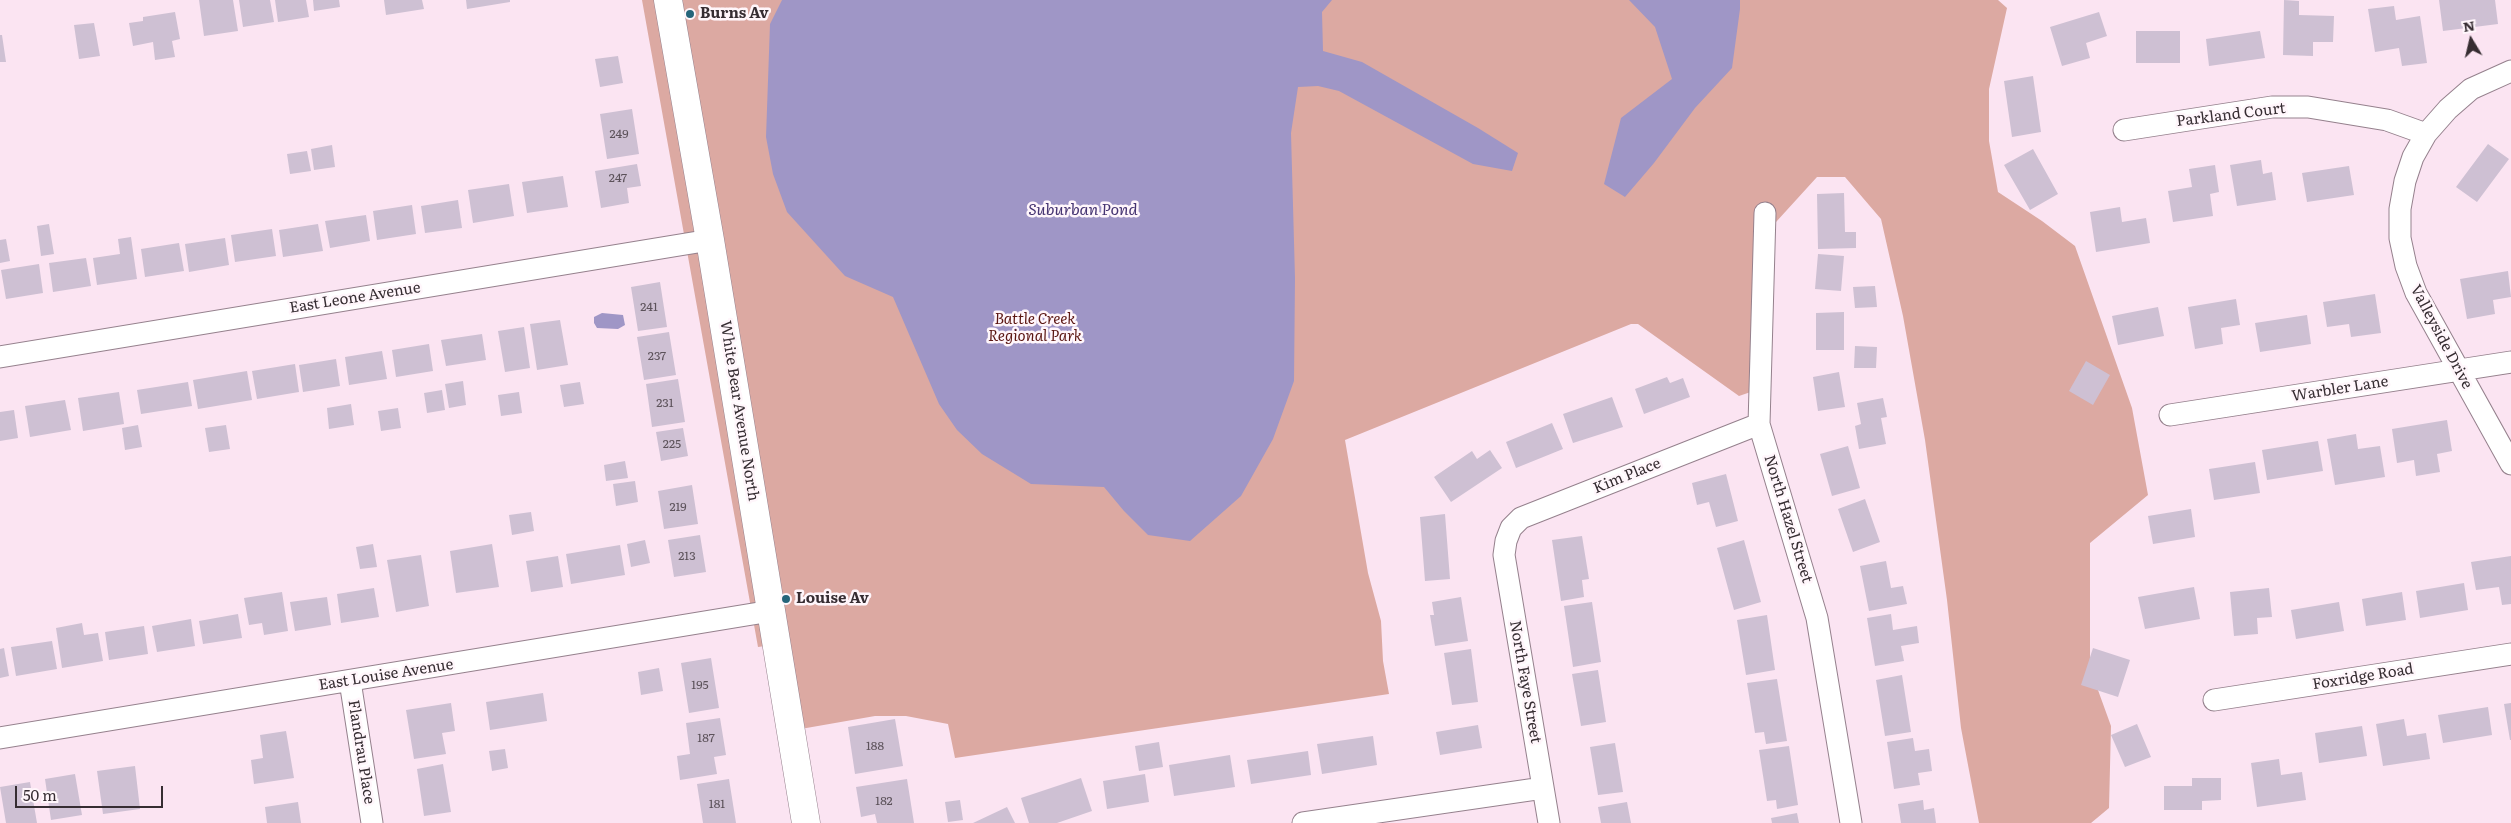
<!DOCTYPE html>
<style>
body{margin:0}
#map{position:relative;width:2511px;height:823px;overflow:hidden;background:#fbe4f2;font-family:Literata,serif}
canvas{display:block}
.north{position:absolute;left:2446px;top:15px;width:50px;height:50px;-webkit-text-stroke:4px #fff6fb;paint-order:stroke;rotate:351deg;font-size:14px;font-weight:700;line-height:20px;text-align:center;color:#362d32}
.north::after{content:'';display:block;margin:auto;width:18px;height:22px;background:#362d32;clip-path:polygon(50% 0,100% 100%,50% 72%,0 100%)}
.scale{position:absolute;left:15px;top:786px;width:148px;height:22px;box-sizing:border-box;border:2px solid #362d32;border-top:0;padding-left:6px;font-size:15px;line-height:18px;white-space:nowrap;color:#362d32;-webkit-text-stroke:4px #fff6fb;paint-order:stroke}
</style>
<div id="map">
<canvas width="2511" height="823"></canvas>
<div class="north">N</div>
<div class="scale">50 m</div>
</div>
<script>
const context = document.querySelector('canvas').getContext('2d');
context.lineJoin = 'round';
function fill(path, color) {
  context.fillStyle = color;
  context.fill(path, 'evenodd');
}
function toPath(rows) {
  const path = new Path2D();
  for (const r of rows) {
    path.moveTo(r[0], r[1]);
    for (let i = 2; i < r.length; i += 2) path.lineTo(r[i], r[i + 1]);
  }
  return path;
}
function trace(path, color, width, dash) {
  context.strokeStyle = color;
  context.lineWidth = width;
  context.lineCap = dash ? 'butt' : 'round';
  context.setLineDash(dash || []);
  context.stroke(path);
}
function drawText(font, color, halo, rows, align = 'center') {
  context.font = font + ' Literata,serif';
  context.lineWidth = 5;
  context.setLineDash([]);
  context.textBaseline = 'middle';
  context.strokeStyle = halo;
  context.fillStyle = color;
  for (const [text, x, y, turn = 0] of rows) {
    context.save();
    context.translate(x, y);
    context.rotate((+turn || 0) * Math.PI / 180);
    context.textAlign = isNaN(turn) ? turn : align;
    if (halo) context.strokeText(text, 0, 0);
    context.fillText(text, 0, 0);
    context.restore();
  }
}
fill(toPath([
 [642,0,1998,0,2007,8,1989,89,1989,141,1998,192,2042,221,2075,246,2132,408,2148,495,2090,543,2090,668,2111,726,2109,808,2091,823,1979,823,1961,728,1947,600,1925,440,1903,316,1881,219,1845,177,1817,177,1766,233,1771,385,1739,396,1638,324,1631,324,1345,440,1368,573,1381,621,1383,661,1389,694,955,758,948,724,906,716,875,716,795,730,779,644,758,647]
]), '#dca9a2');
fill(toPath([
 [782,0,1332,0,1322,12,1323,51,1362,62,1478,128,1518,153,1512,171,1473,164,1339,91,1318,86,1298,87,1291,133,1295,278,1294,381,1273,439,1241,496,1190,541,1148,535,1124,511,1104,487,1031,484,982,454,957,430,939,404,893,297,845,276,787,212,773,174,766,137,770,24],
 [1629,0,1740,0,1740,9,1732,68,1695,108,1654,163,1625,197,1604,184,1621,118,1672,79,1655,27],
 [602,313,623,315,625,325,618,329,597,328,594,323,594,317]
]), '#9f96c6');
fill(toPath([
 [199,0,233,0,238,31,204,36],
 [239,0,270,0,274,22,243,27],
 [275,0,306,0,309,17,278,22],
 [313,0,339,0,340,7,314,11],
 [384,0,422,0,424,9,386,15],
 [466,0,510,0,510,2,467,9],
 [2284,0,2299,1,2299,15,2334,16,2333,42,2313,42,2313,56,2283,55],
 [2439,0,2495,0,2498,24,2443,31],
 [2394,6,2396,20,2420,16,2427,63,2402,66,2399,48,2375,52,2368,9],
 [175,12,180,39,172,41,175,57,155,60,153,42,133,46,129,23,143,21,143,17],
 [2099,12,2107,36,2086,43,2090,58,2062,66,2050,27],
 [94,23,100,56,79,59,74,25],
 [2136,31,2180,31,2180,63,2136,63],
 [2260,31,2265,58,2209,66,2206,39],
 [0,35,2,35,6,62,0,62],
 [618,56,623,83,600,87,595,59],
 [2033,76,2041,132,2012,137,2004,81],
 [632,109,639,154,607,159,600,114],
 [2488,144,2509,159,2477,202,2456,187],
 [332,145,335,167,314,170,311,149],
 [2033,149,2058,194,2030,210,2004,165],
 [307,151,311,171,290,174,287,154],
 [2261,160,2263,174,2272,172,2276,200,2237,206,2230,165],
 [637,164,641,186,627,188,629,203,601,208,595,171],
 [2215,165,2219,192,2210,194,2213,216,2173,222,2168,191,2192,187,2189,169],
 [2349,166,2354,195,2307,202,2302,173],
 [563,176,568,207,527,213,522,182],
 [509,184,514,216,473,223,468,190],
 [1844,193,1845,232,1856,232,1856,248,1818,249,1817,194],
 [458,200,462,228,425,233,421,206],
 [412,205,416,234,377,240,373,211],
 [2120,207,2122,222,2146,218,2150,243,2096,252,2090,212],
 [366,215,370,241,330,248,325,221],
 [49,224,54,254,41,256,37,226],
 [318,224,323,251,283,257,279,230],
 [272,229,276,256,235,262,231,235],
 [131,237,137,279,97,285,93,258,120,254,118,239],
 [225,238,229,265,189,272,185,244],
 [6,239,10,261,0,263,0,240],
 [179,243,184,271,145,277,141,249],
 [1818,254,1844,256,1841,291,1815,289],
 [86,258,91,286,53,292,49,263],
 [39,264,43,293,6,299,1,270],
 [2508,271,2511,297,2493,300,2495,314,2467,319,2460,279],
 [660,282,667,327,638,331,631,287],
 [1875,286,1877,307,1855,308,1853,287],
 [2375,294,2381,333,2351,337,2349,324,2327,327,2323,302],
 [2236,299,2240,325,2221,328,2223,344,2195,349,2188,307],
 [2158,307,2164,336,2118,345,2112,316],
 [1844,312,1844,350,1816,350,1816,313],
 [2307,315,2311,344,2260,352,2255,323],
 [560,320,568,365,537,370,530,324],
 [524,327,530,368,505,372,498,331],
 [669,332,676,375,644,380,637,337],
 [482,334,486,360,446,366,441,340],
 [429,344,433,371,396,377,392,350],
 [1855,346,1877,347,1876,368,1854,368],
 [382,351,387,379,349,385,345,357],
 [336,359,340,386,303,392,299,365],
 [2086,361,2110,375,2093,405,2069,391],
 [295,364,299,392,257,399,252,371],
 [247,371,252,400,198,409,193,380],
 [1839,372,1845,407,1818,411,1813,377],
 [1667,377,1670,383,1683,378,1690,397,1644,414,1635,389],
 [678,379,685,422,652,427,646,384],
 [463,381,466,405,449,408,445,384],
 [188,382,192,406,141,414,137,390],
 [580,382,584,404,564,407,560,385],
 [442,390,445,410,427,413,424,393],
 [119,392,124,424,83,431,78,398],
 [519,392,522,413,501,416,498,395],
 [1612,397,1623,427,1573,443,1563,414],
 [1883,398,1887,417,1881,418,1886,444,1859,449,1855,426,1861,424,1857,403],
 [65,400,71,430,30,437,25,406],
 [351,404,354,425,329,429,327,408],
 [398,408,401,428,381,431,378,411],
 [14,410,18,438,0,441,0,412],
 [2447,420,2452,451,2437,454,2440,472,2416,476,2414,460,2397,463,2392,429],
 [1552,423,1563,449,1516,468,1506,442],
 [138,425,142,447,125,450,122,428],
 [226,425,230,449,209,452,205,428],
 [683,428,688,456,661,461,656,432],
 [2356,434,2358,449,2380,446,2385,477,2335,485,2327,439],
 [2318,441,2323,471,2267,480,2262,450],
 [1848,446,1860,488,1832,496,1820,454],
 [1490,450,1502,468,1451,502,1434,477,1472,451,1477,459],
 [625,461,628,478,606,481,604,465],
 [2255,462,2260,493,2214,500,2209,469],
 [1726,474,1738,521,1716,527,1709,502,1697,505,1692,483],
 [635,481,638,502,616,506,613,484],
 [692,485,698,524,664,529,658,491],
 [1865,499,1880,542,1853,552,1838,509],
 [2191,509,2195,537,2153,544,2148,516],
 [531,512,534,531,512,535,509,515],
 [1445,514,1450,579,1425,581,1420,517],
 [700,535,706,572,674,577,668,540],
 [1582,536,1589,579,1582,580,1584,597,1561,601,1552,540],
 [645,540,650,563,631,567,627,544],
 [1744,540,1761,602,1734,610,1717,548],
 [373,544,377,567,360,569,356,547],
 [492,544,499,587,456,593,450,551],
 [620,545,625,575,571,584,566,554],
 [421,555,429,606,396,612,387,560],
 [558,556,563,587,531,592,526,561],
 [2511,556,2511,604,2502,605,2499,587,2476,590,2471,562],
 [1886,561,1891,588,1903,586,1907,604,1869,611,1860,566],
 [2464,583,2468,610,2420,618,2416,591],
 [2194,587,2200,619,2145,629,2138,597],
 [374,588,379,617,341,623,337,594],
 [2269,588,2272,617,2257,618,2258,634,2234,636,2230,592],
 [282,592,288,631,264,635,262,623,249,625,244,598],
 [2402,592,2406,620,2366,626,2362,599],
 [327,597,331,625,295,631,290,602],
 [1461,597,1468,641,1435,646,1430,615,1434,615,1432,602],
 [1592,602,1601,662,1573,667,1564,606],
 [2339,602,2344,631,2296,639,2291,610],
 [238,614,242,638,203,644,199,621],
 [1891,614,1893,630,1917,626,1919,643,1901,646,1904,661,1875,666,1867,618],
 [1767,615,1775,670,1746,675,1737,620],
 [191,619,195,646,157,652,152,626],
 [82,623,84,635,98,633,103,661,62,668,56,628],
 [144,626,148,654,109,660,105,632],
 [52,641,57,669,16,676,11,647],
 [4,648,9,676,0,678,0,649],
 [2093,648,2130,660,2118,697,2081,685],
 [1471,649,1478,702,1452,705,1444,653],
 [711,658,719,708,689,713,681,663],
 [659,668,663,691,641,695,638,672],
 [1598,670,1606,722,1581,726,1572,674],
 [1902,675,1911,732,1885,736,1876,680],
 [1777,679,1787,741,1766,744,1764,732,1755,733,1747,683],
 [543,693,547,721,490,730,486,702],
 [451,703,455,731,442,733,446,754,414,759,406,710],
 [2511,703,2511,740,2510,740,2504,704],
 [2488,707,2492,735,2443,743,2438,715],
 [720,718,726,755,714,757,717,774,680,780,677,756,690,754,686,723],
 [895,719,903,766,855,774,848,727],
 [2404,719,2407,736,2426,733,2430,759,2383,766,2376,724],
 [2137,724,2151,757,2125,767,2111,735],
 [1478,725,1482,748,1440,755,1436,732],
 [2362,726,2367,756,2319,763,2315,733],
 [286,731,294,778,254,784,251,760,263,758,260,735],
 [1373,736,1377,765,1322,774,1317,744],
 [1913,738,1915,751,1929,749,1932,771,1918,773,1920,785,1894,789,1887,742],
 [1159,742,1163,767,1139,771,1135,746],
 [1615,743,1623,792,1598,795,1590,747],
 [1789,746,1798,805,1777,809,1776,800,1767,801,1759,750],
 [505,749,508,768,492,771,489,751],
 [1308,751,1311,775,1251,784,1247,760],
 [1230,755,1235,787,1174,796,1169,765],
 [2279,759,2281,775,2302,772,2306,800,2257,807,2251,763],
 [443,764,451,812,424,816,417,769],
 [135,766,140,809,103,814,97,771],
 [75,774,82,815,51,820,45,779],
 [1145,774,1149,802,1107,809,1103,781],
 [1081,778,1092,811,1057,823,1029,823,1021,798],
 [2192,778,2221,778,2221,800,2202,801,2202,810,2164,810,2164,786,2192,786],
 [729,779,736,823,703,823,697,784],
 [907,779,914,823,877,823,875,814,861,817,856,787],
 [30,782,37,823,6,823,0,787],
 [960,800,963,820,948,822,945,802],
 [1923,800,1924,810,1934,808,1936,823,1901,823,1898,804],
 [298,802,301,823,267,823,265,807],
 [1627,802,1631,823,1601,823,1598,807],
 [1007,807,1015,823,973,823],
 [1797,813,1799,823,1772,823,1771,818]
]), '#cec0d3');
const minor = toPath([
 [2511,71,2471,89,2448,109,2426,134,2413,157,2405,181,2400,209,2400,238,2406,266,2416,293,2511,464],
 [2124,130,2272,107,2308,107,2387,120,2426,134],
 [1765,213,1759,424,1817,618,1851,823],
 [0,357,710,240],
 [2170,415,2511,362],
 [350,681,372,823],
 [2214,700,2511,654],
 [0,738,771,611],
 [1303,823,1543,788],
 [1549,823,1504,555,1506,541,1511,528,1521,518,1759,424]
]);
const tertiary = toPath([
 [668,0,710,240,806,823]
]);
trace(minor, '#95818d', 23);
trace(tertiary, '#95818d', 29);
trace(minor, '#fff', 21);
trace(tertiary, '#fff', 28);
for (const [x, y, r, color] of [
 [690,14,5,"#25657a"],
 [786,599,5,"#25657a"]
]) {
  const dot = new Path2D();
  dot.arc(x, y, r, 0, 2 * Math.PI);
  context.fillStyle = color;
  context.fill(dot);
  trace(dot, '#fff6fb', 2);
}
drawText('12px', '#5c525a', null, [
 ["249",619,134],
 ["247",618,178],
 ["241",649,307],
 ["237",657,356],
 ["231",665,403],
 ["225",672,444],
 ["219",678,507],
 ["213",687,556],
 ["195",700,685],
 ["187",706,738],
 ["188",875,746],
 ["182",884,801],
 ["181",717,804]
]);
drawText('bold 15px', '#362d32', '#fff6fb', [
 ["Burns Av",700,14],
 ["Louise Av",796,599]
], 'left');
drawText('15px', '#362d32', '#fff6fb', [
 ["Parkland Court",2231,115,-7],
 ["East Leone Avenue",355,298,-9],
 ["Valleyside Drive",2441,337,62],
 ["Warbler Lane",2340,389,-9],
 ["White Bear Avenue North",739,411,81],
 ["Kim Place",1627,476,-22],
 ["North Hazel Street",1788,519,73],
 ["East Louise Avenue",386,675,-9],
 ["Foxridge Road",2363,677,-9],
 ["North Faye Street",1525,682,80],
 ["Flandrau Place",361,752,81]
]);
drawText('italic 15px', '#5a1511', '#fff6fb', [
 ["Battle Creek",1035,320],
 ["Regional Park",1035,337]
]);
drawText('italic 16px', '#463572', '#fff6fb', [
 ["Suburban Pond",1083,210]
]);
</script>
